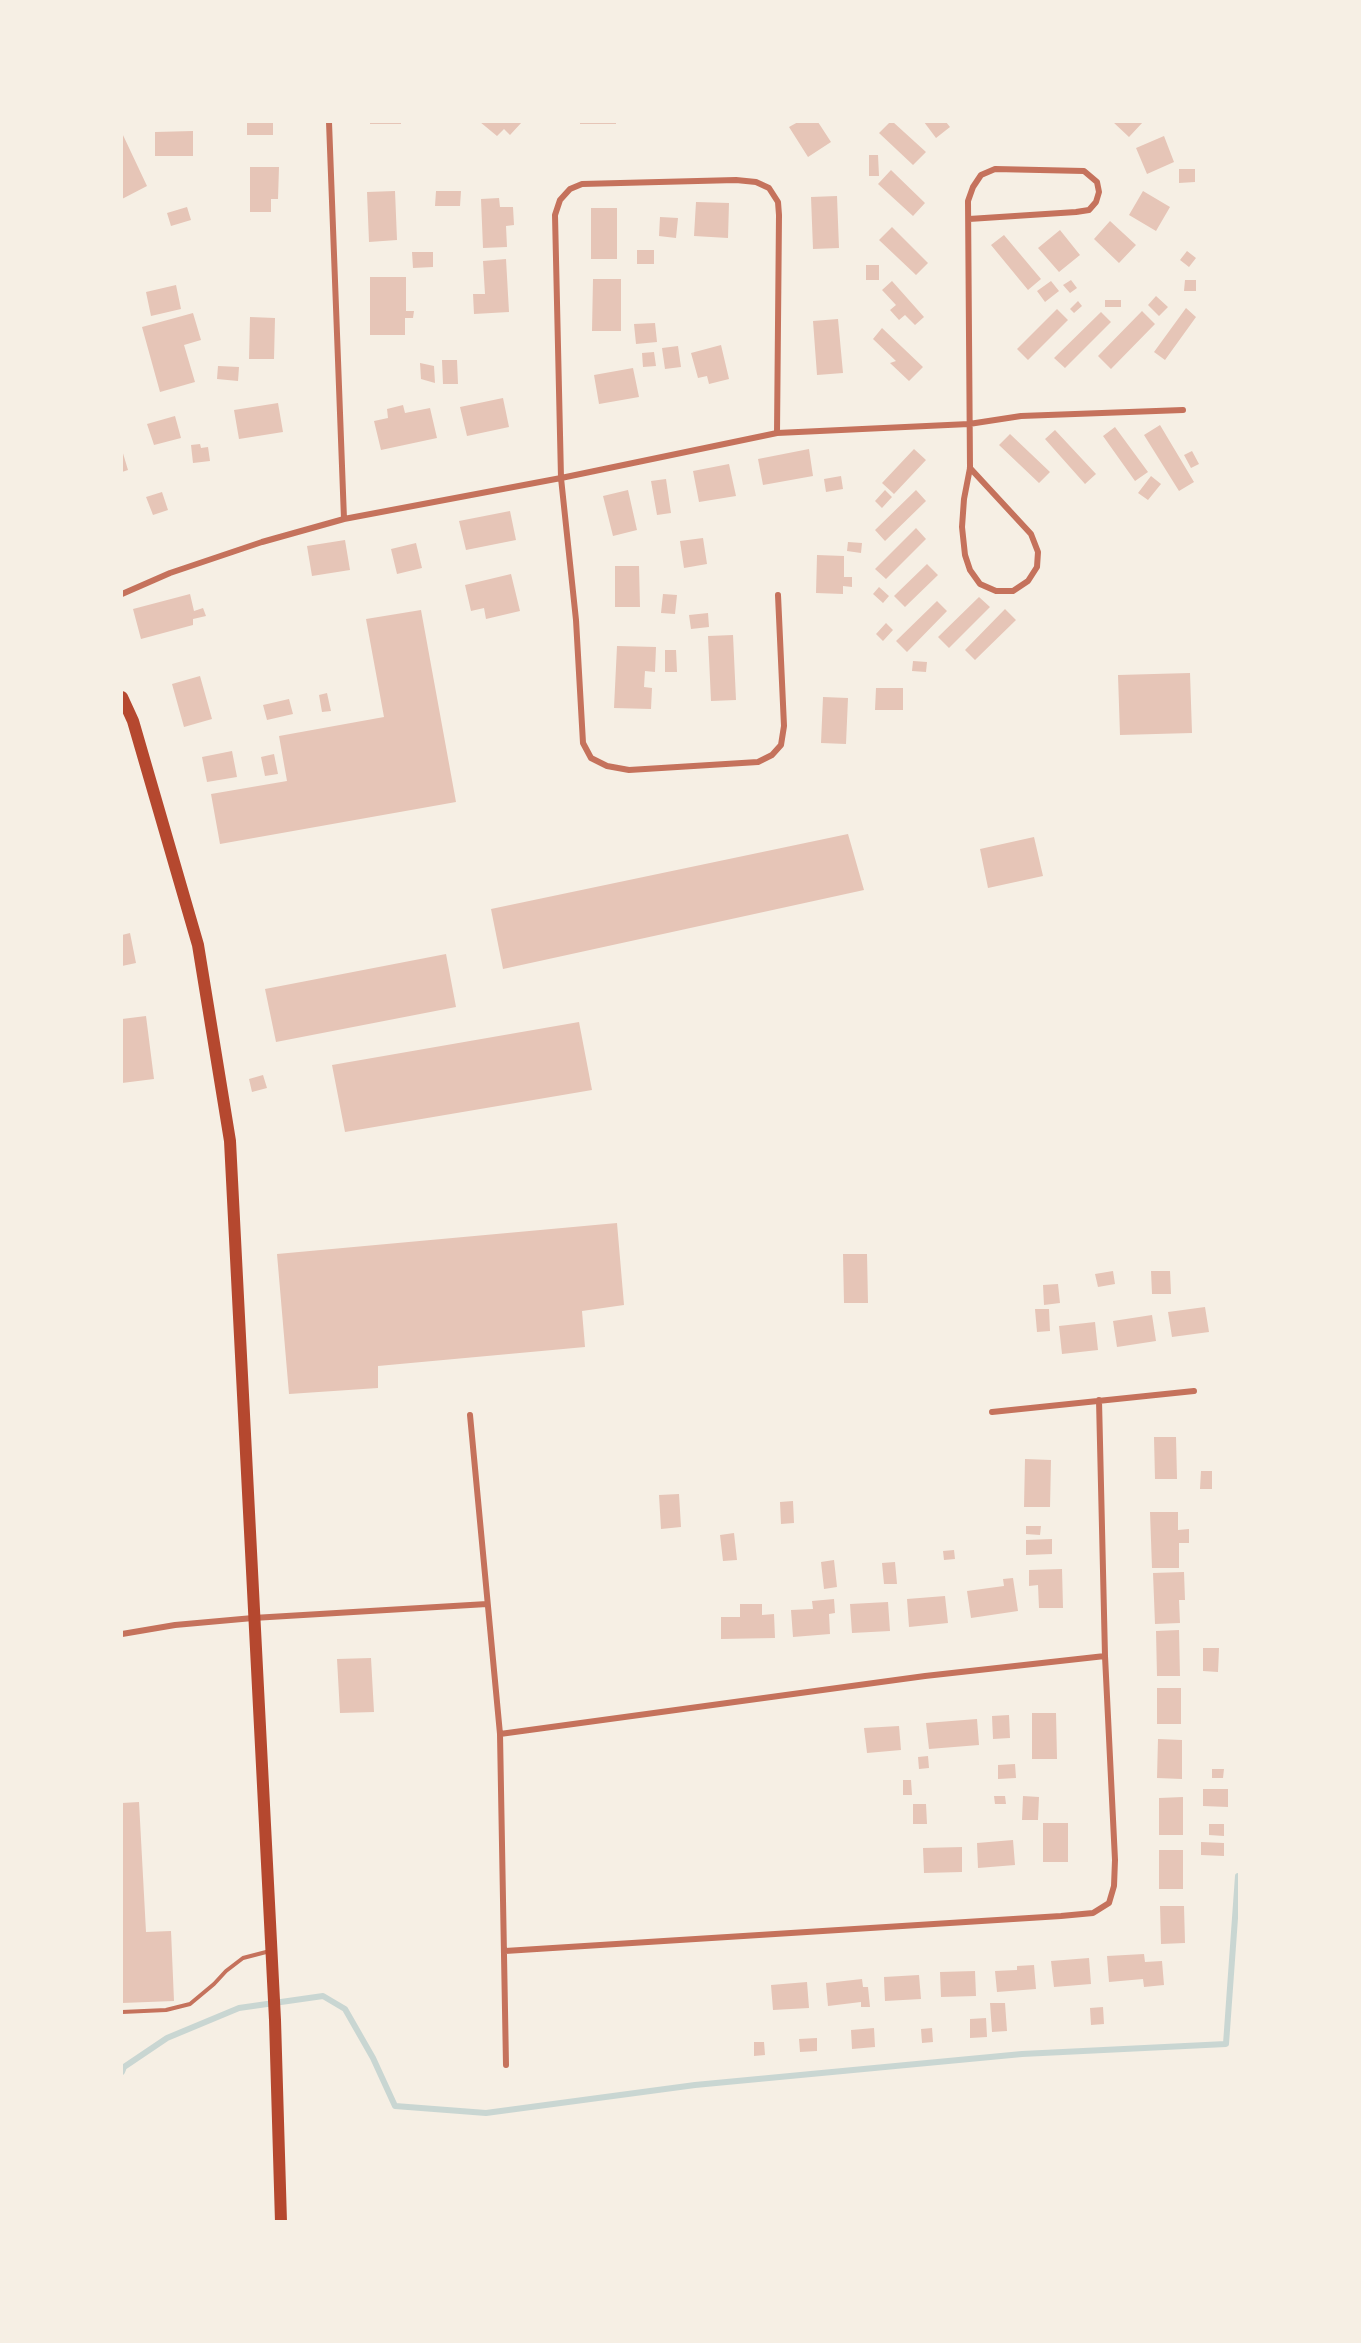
<!DOCTYPE html>
<style>
body{margin:0}
#map{position:relative;width:1361px;height:2343px;overflow:hidden;background:#f6efe4;font-family:Roboto,sans-serif}
canvas{display:block}
.frame{position:absolute;inset:0;border:123px solid #f6efe4;pointer-events:none}
</style>
<div id="map">
<canvas width="1361" height="2343"></canvas>
<div class="frame"></div>
</div>
<script>
const context = document.querySelector('canvas').getContext('2d');
context.lineJoin = 'round';
function toPath(rows) {
  const path = new Path2D();
  for (const r of rows) {
    path.moveTo(r[0], r[1]);
    for (let i = 2; i < r.length; i += 2) path.lineTo(r[i], r[i + 1]);
  }
  return path;
}
function trace(path, color, width, dash) {
  context.strokeStyle = color;
  context.lineWidth = width;
  context.lineCap = dash ? 'butt' : 'round';
  context.setLineDash(dash || []);
  context.stroke(path);
}
function fill(path, color) {
  context.fillStyle = color;
  context.fill(path, 'evenodd');
}
trace(toPath([
 [122,2072,124,2067,167,2038,239,2008,323,1996,345,2009,373,2058,395,2106,486,2113,695,2085,1022,2054,1226,2044,1238,1876,1240,1876]
]), '#c9d6d2', 6);
fill(toPath([
 [247,122,273,122,273,135,247,135],
 [370,122,401,122,401,124,370,124],
 [480,122,522,122,510,135,504,129,497,136],
 [580,122,616,122,616,124,580,124],
 [798,122,818,122,831,142,808,157,789,127],
 [890,122,893,122,926,152,913,165,879,133],
 [924,122,946,122,950,127,936,138],
 [1113,122,1143,122,1129,137],
 [193,131,193,156,155,156,155,132],
 [122,133,147,186,122,199],
 [1164,136,1174,162,1147,174,1136,148],
 [869,155,878,155,879,176,869,176],
 [250,167,279,167,278,199,271,199,271,212,250,212],
 [1179,169,1195,169,1195,182,1179,183],
 [891,170,925,203,913,216,878,184],
 [395,191,397,240,369,242,367,192],
 [436,191,461,191,460,206,435,206],
 [1143,191,1170,207,1156,231,1129,215],
 [837,196,839,248,813,249,811,197],
 [499,198,500,207,513,207,514,225,506,226,507,247,483,248,481,199],
 [696,202,729,203,728,238,694,236],
 [187,207,191,220,171,226,167,213],
 [591,208,617,208,617,259,591,259],
 [660,217,678,218,676,238,659,236],
 [1110,221,1136,245,1119,263,1094,239],
 [892,227,928,263,916,275,879,240],
 [1060,230,1080,255,1059,272,1038,248],
 [1004,235,1041,279,1028,290,991,245],
 [637,250,654,250,654,264,637,264],
 [1187,251,1196,258,1189,267,1180,260],
 [412,252,433,252,433,267,413,268],
 [506,259,509,312,474,314,473,294,485,294,483,261],
 [866,265,879,265,879,280,866,280],
 [370,277,406,277,406,311,414,311,413,318,405,318,405,335,370,335],
 [593,279,621,279,621,331,592,331],
 [1071,280,1077,288,1070,293,1063,285],
 [1185,280,1196,280,1196,291,1184,291],
 [892,281,924,317,915,325,905,315,899,320,890,310,896,305,882,290],
 [1051,281,1059,291,1045,302,1037,291],
 [176,285,181,309,151,316,146,292],
 [1156,296,1168,307,1159,316,1148,305],
 [1105,300,1121,300,1121,307,1105,307],
 [1078,301,1082,306,1074,313,1070,309],
 [1186,308,1196,317,1165,360,1154,352],
 [1057,309,1068,320,1028,360,1017,349],
 [1142,311,1155,324,1111,369,1098,356],
 [1101,312,1111,322,1065,368,1054,358],
 [193,313,201,340,184,345,195,382,160,392,142,327],
 [250,317,275,318,274,359,249,359],
 [838,319,843,373,817,375,813,321],
 [655,323,657,342,636,344,634,324],
 [882,328,923,367,909,381,890,363,896,361,873,339],
 [721,345,729,379,709,384,707,376,698,378,691,353],
 [678,346,681,367,665,369,662,348],
 [654,352,656,366,643,367,642,353],
 [442,360,457,360,458,384,443,384],
 [420,363,434,366,435,383,421,379],
 [218,366,239,367,238,381,217,379],
 [633,368,639,397,599,404,594,375],
 [503,398,509,427,467,436,460,407],
 [278,403,283,432,239,439,234,410],
 [403,405,405,413,430,408,437,438,381,450,374,421,388,418,387,409],
 [175,416,181,438,154,445,147,424],
 [1160,425,1194,482,1179,491,1144,435],
 [1115,427,1148,472,1135,481,1103,436],
 [1055,430,1096,474,1085,484,1045,439],
 [1010,434,1050,472,1039,483,999,445],
 [200,444,201,448,208,447,210,461,193,463,191,445],
 [809,449,813,476,763,485,758,459],
 [914,449,926,460,894,494,882,483],
 [122,450,128,470,122,472],
 [1192,451,1199,464,1191,468,1184,455],
 [729,464,736,496,699,502,693,471],
 [841,476,843,489,826,492,824,479],
 [1151,476,1161,484,1148,500,1138,493],
 [666,479,671,513,657,515,651,481],
 [628,490,637,530,613,536,603,496],
 [885,490,892,497,882,508,875,501],
 [916,490,926,501,885,541,875,530],
 [162,492,168,510,153,515,146,497],
 [510,511,516,540,466,550,459,521],
 [916,528,926,539,886,579,875,569],
 [703,538,707,564,684,568,680,541],
 [345,540,350,570,312,576,307,546],
 [848,542,862,543,861,553,847,551],
 [416,543,422,568,397,574,391,549],
 [817,555,844,556,844,577,852,577,852,587,843,586,843,594,816,593],
 [927,564,938,575,905,607,894,596],
 [615,566,639,566,640,607,615,607],
 [511,574,520,611,486,619,484,608,471,611,465,585],
 [879,587,889,596,883,603,873,594],
 [190,594,194,611,203,608,206,616,193,619,193,625,141,639,133,609],
 [663,594,677,595,675,614,661,613],
 [979,597,990,607,949,648,938,637],
 [937,601,947,611,907,652,896,641],
 [1005,609,1016,620,975,660,965,650],
 [421,610,456,802,220,844,211,794,287,781,279,736,384,717,366,619],
 [708,613,709,627,691,629,689,615],
 [886,623,893,630,883,641,876,634],
 [733,635,736,700,711,701,708,636],
 [617,646,656,647,655,672,645,671,644,687,652,688,651,709,614,708],
 [665,650,676,650,677,672,665,672],
 [913,661,927,662,926,672,912,671],
 [1190,673,1192,733,1120,735,1118,675],
 [200,676,212,719,184,727,172,684],
 [876,688,903,688,903,710,875,710],
 [327,693,331,711,322,712,319,695],
 [823,697,848,698,846,744,821,743],
 [289,699,293,714,267,720,263,705],
 [232,751,237,777,207,782,202,757],
 [274,754,278,774,265,776,261,757],
 [848,834,864,890,503,969,491,909],
 [1034,837,1043,876,988,888,980,849],
 [130,933,136,963,122,966,122,935],
 [446,954,456,1007,276,1042,265,989],
 [146,1016,154,1079,122,1083,122,1019],
 [579,1022,592,1090,345,1132,332,1065],
 [263,1075,267,1088,252,1092,249,1079],
 [617,1223,624,1305,582,1311,585,1347,378,1366,378,1388,289,1394,277,1254],
 [843,1254,867,1254,868,1303,844,1303],
 [1113,1271,1115,1284,1098,1287,1095,1274],
 [1151,1271,1170,1271,1171,1294,1152,1294],
 [1058,1284,1060,1303,1044,1305,1043,1285],
 [1205,1307,1209,1332,1172,1337,1168,1312],
 [1035,1309,1049,1309,1050,1331,1037,1332],
 [1152,1315,1156,1341,1117,1347,1113,1321],
 [1095,1322,1098,1350,1062,1354,1059,1326],
 [1154,1437,1176,1437,1177,1479,1155,1479],
 [1025,1459,1051,1460,1050,1507,1024,1507],
 [1201,1471,1212,1471,1212,1489,1200,1489],
 [679,1494,681,1527,661,1529,659,1495],
 [793,1501,794,1523,781,1524,780,1502],
 [1150,1512,1178,1512,1178,1530,1189,1529,1189,1543,1179,1543,1179,1568,1152,1568],
 [1026,1526,1041,1526,1040,1535,1026,1534],
 [734,1533,737,1560,723,1561,720,1535],
 [1052,1539,1052,1554,1026,1555,1026,1540],
 [954,1550,955,1559,944,1560,943,1551],
 [834,1560,837,1587,824,1589,821,1562],
 [895,1562,897,1584,884,1584,882,1563],
 [1062,1569,1063,1608,1039,1608,1038,1585,1029,1586,1029,1570],
 [1184,1572,1185,1600,1179,1600,1180,1623,1155,1624,1153,1573],
 [1013,1578,1018,1611,971,1618,967,1591,1004,1586,1003,1579],
 [945,1596,948,1623,909,1627,907,1599],
 [834,1599,835,1613,829,1614,830,1634,793,1637,791,1610,813,1609,812,1601],
 [888,1602,890,1631,852,1633,850,1604],
 [740,1604,762,1604,762,1615,774,1614,775,1638,721,1639,721,1617,740,1617],
 [1179,1630,1180,1676,1157,1676,1156,1631],
 [1203,1648,1219,1648,1218,1672,1203,1671],
 [371,1658,374,1712,340,1713,337,1659],
 [1157,1688,1181,1688,1181,1724,1157,1724],
 [1032,1713,1056,1713,1057,1759,1032,1759],
 [1009,1715,1010,1738,993,1739,992,1716],
 [977,1719,979,1745,929,1749,926,1723],
 [899,1726,901,1750,867,1753,864,1728],
 [1158,1739,1182,1740,1182,1779,1157,1778],
 [928,1756,929,1768,919,1769,918,1757],
 [1015,1764,1016,1778,998,1779,998,1765],
 [1212,1769,1224,1769,1223,1778,1212,1778],
 [903,1780,911,1780,912,1795,903,1795],
 [1203,1789,1228,1789,1228,1807,1203,1806],
 [994,1796,1005,1796,1006,1804,995,1804],
 [1023,1796,1039,1797,1038,1820,1022,1820],
 [1183,1797,1183,1835,1159,1835,1159,1798],
 [139,1802,146,1932,171,1931,174,2001,122,2003,122,1803],
 [913,1804,926,1804,927,1824,913,1824],
 [1043,1823,1068,1823,1068,1862,1043,1862],
 [1209,1824,1224,1824,1224,1836,1209,1835],
 [1013,1840,1015,1865,978,1868,977,1843],
 [1201,1842,1224,1843,1224,1856,1201,1855],
 [962,1847,962,1872,924,1873,923,1848],
 [1159,1850,1183,1850,1183,1889,1159,1889],
 [1160,1906,1184,1906,1185,1943,1161,1944],
 [1144,1954,1145,1962,1162,1961,1164,1985,1144,1987,1143,1979,1109,1982,1107,1956],
 [1089,1958,1091,1984,1054,1987,1051,1961],
 [1034,1965,1036,1989,997,1992,995,1971,1017,1970,1017,1966],
 [975,1971,976,1996,941,1997,940,1972],
 [919,1975,921,1999,885,2001,884,1977],
 [862,1979,863,1987,868,1987,870,2007,861,2007,861,2002,828,2006,826,1983],
 [807,1982,809,2008,773,2010,771,1985],
 [990,2003,1005,2003,1007,2031,992,2032],
 [1103,2007,1104,2024,1091,2025,1090,2008],
 [986,2018,987,2037,970,2038,970,2019],
 [874,2028,875,2047,852,2049,851,2030],
 [932,2028,933,2042,922,2043,921,2029],
 [817,2038,817,2051,800,2052,799,2039],
 [754,2042,764,2042,765,2055,754,2056]
]), '#e6c5b7');
trace(toPath([
 [122,2012,166,2010,190,2004,214,1984,226,1971,243,1958,270,1951]
]), '#c5725c', 4);
trace(toPath([
 [329,122,344,519],
 [969,219,1076,212,1089,210,1096,202,1099,192,1097,182,1084,171,995,169,981,175,973,187,968,201,970,468,964,499,962,527,965,555,970,570,980,584,996,591,1013,591,1028,581,1037,567,1038,552,1031,534,970,468],
 [777,433,779,215,778,202,769,188,756,182,736,180,582,184,570,189,560,200,555,215,561,478,777,433,969,424,1021,416,1183,410],
 [122,594,170,573,262,542,344,519,561,478,576,620,583,743,591,758,607,766,629,770,758,762,772,755,781,745,784,726,778,595],
 [992,1412,1194,1391],
 [470,1415,500,1734,506,2065],
 [122,1634,175,1625,253,1618,487,1604],
 [500,1734,925,1676,1105,1656],
 [505,1951,1061,1916,1093,1913,1109,1903,1114,1886,1115,1860,1105,1656,1099,1400]
]), '#c5725c', 6);
trace(toPath([
 [122,697,133,721,198,945,230,1141,275,2020,281,2222]
]), '#b5482f', 12);
</script>
